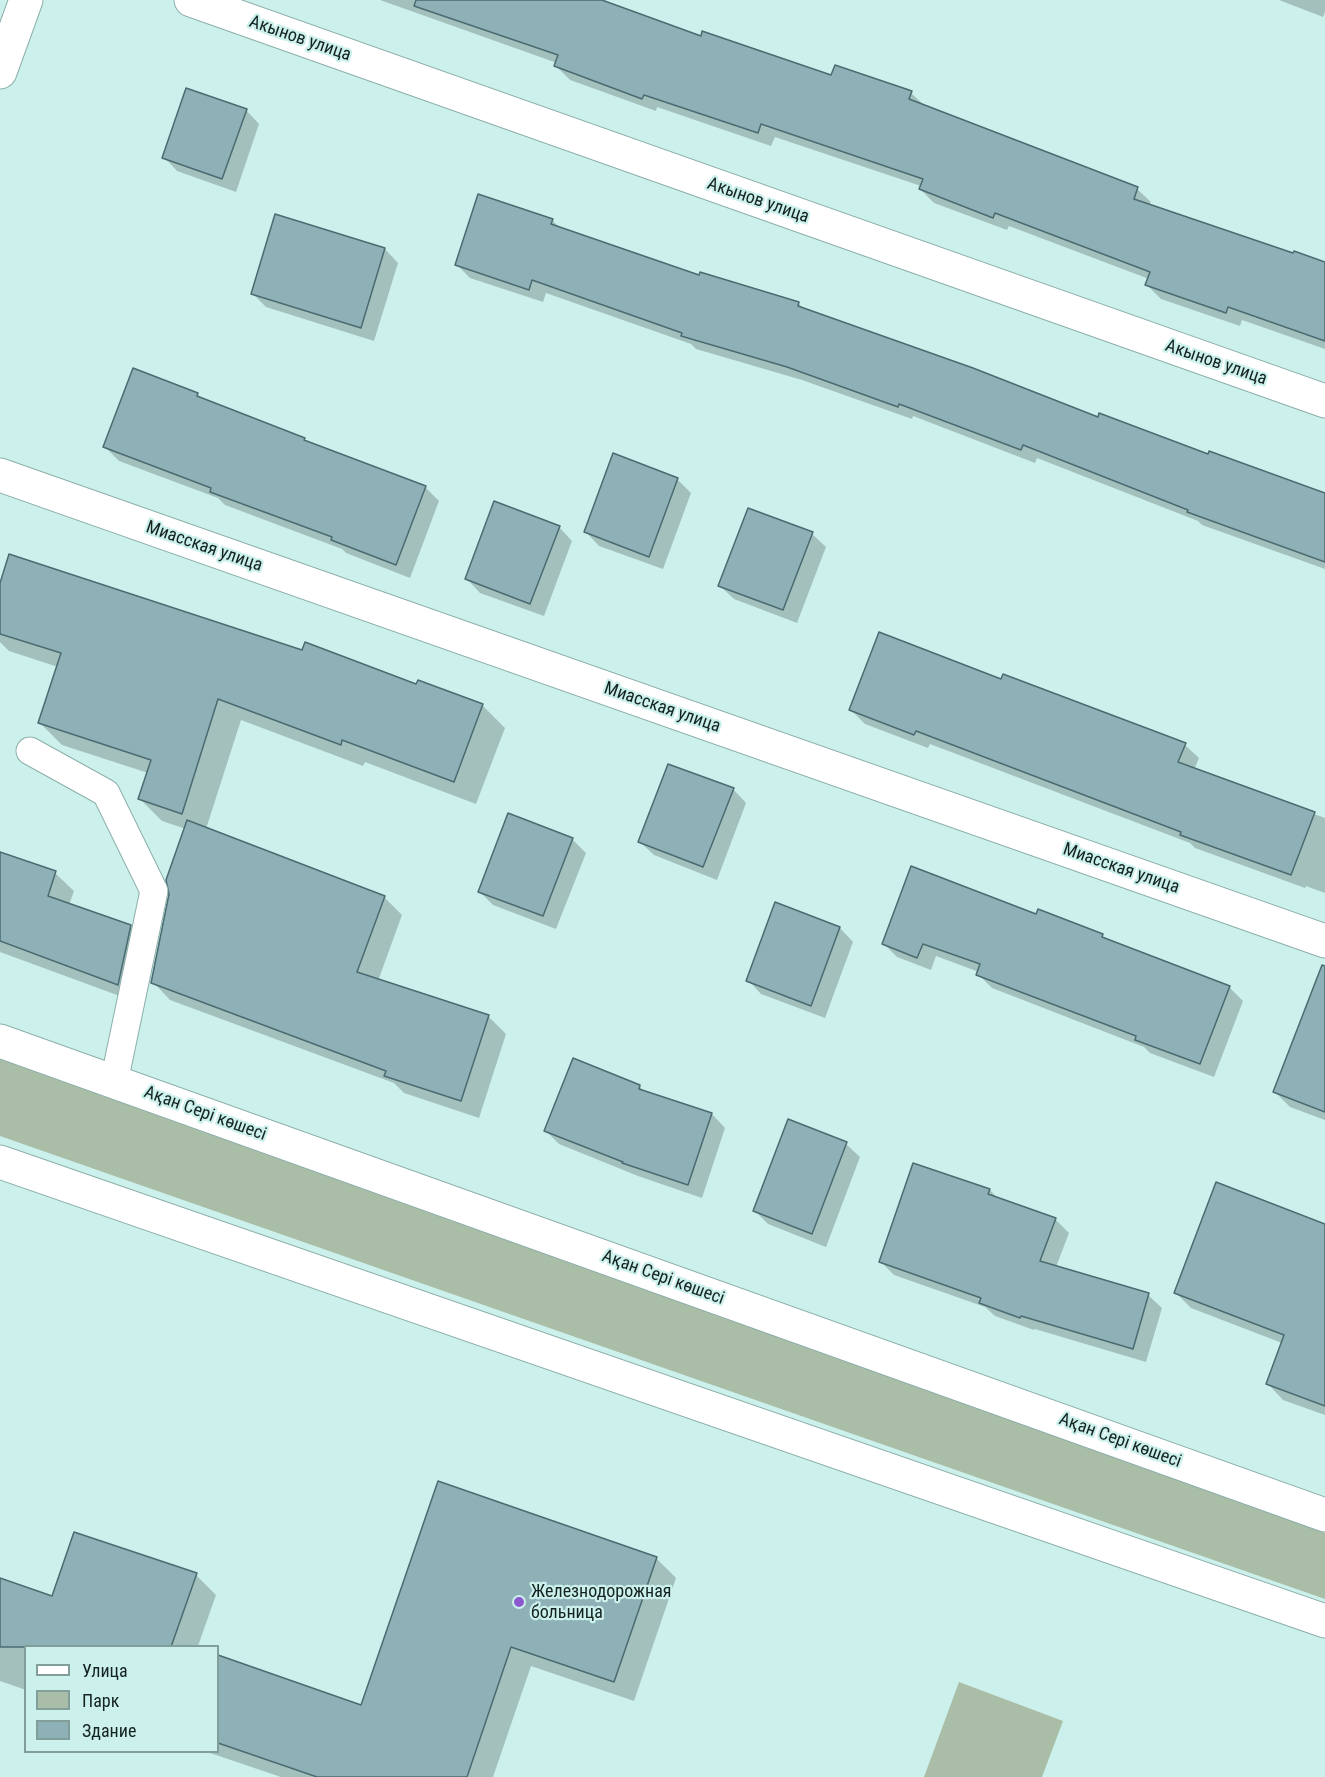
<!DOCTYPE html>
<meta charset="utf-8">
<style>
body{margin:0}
#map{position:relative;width:1325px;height:1777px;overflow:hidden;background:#ccf1ec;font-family:"Roboto Condensed",sans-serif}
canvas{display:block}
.legend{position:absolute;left:24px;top:1645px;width:195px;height:108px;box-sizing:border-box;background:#ccf1ec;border:2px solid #829e9a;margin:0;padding:8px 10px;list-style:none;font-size:18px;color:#142220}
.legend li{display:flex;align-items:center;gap:12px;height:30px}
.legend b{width:30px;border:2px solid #829e9a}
</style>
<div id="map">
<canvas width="1325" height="1777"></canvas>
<ul class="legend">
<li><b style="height:8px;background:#fff"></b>Улица</li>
<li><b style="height:16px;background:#aabda7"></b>Парк</li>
<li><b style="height:16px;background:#8eb0b7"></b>Здание</li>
</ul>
</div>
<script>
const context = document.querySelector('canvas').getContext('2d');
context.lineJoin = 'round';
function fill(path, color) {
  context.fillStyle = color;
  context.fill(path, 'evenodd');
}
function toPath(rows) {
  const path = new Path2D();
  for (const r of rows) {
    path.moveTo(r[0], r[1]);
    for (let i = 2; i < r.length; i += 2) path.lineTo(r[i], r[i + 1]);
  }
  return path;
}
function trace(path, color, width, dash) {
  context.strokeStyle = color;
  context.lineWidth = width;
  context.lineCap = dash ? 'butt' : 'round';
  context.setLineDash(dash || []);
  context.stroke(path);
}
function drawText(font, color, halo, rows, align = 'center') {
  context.font = font + ' "Roboto Condensed",sans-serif';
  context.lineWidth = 4.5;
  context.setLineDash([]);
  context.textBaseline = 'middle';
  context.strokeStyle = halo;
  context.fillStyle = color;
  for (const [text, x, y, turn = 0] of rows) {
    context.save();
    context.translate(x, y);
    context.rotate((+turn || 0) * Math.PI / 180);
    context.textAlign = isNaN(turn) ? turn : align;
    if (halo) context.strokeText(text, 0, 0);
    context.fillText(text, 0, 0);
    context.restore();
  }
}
fill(toPath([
 [0,1056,1325,1533,1325,1599,0,1136],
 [959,1682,1063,1721,1042,1777,924,1777]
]), '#aabda7');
fill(toPath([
 [380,0,598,0,702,38,832,77,911,93,925,106,1137,189,1151,202,1149,206,1325,264,1325,349,1242,320,1240,326,1161,299,1147,285,1149,279,1009,226,1007,230,934,203,920,189,921,186,775,137,771,146,657,107,656,111,570,80,556,66,557,63],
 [1279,0,1325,0,1325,12,1323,17],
 [246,110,259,124,236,192,177,171,164,157],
 [552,220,560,228,700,277,798,303,806,311,1098,419,1325,495,1325,569,1202,525,1198,521,1037,458,1035,463,913,416,912,419,802,380,696,349,691,344,546,293,543,302,470,278,457,265],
 [385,249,398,263,374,341,266,307,253,294],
 [133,370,198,395,203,400,304,439,309,444,425,487,439,501,410,578,346,553,342,549,225,505,218,498,119,461,105,447],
 [614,455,678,480,691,493,663,569,599,546,586,532],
 [559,527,572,541,544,616,480,593,467,579],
 [812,534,826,547,797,623,734,599,720,586],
 [0,588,303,652,482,705,505,728,476,804,365,762,363,766,241,720,206,829,384,897,402,915,378,981,488,1016,506,1034,479,1118,404,1093,394,1083,170,1000,153,982,186,829,162,821,140,799,148,773,62,745,40,723,58,667,9,651,0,642],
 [1002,681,1185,745,1199,758,1194,770,1325,818,1325,893,1306,886,1305,888,1195,848,1190,843,930,744,928,748,865,724,851,710],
 [733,789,746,803,717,880,654,855,640,842],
 [572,839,586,853,556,929,493,905,479,891],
 [0,853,55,873,74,891,69,905,130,926,148,945,136,1002,0,952],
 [1037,916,1102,935,1107,940,1229,987,1243,1001,1214,1077,1150,1053,1144,1047,992,988,978,974,979,972,936,956,931,970,897,957,884,944],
 [840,928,853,942,825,1018,761,994,748,980],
 [1325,1024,1325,1120,1290,1107,1275,1092],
 [639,1086,645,1092,712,1114,725,1128,702,1198,638,1176,559,1144,546,1131],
 [846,1144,860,1157,826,1247,768,1224,754,1210],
 [990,1190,999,1200,1055,1219,1069,1233,1056,1267,1148,1295,1162,1308,1146,1362,1035,1329,1034,1330,995,1316,985,1307,894,1275,881,1262],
 [1325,1224,1325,1415,1283,1400,1268,1384,1282,1343,1191,1308,1176,1293],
 [656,1558,676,1578,634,1701,531,1666,493,1777,281,1777,207,1752,218,1752,218,1657,362,1706],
 [196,1575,216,1595,198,1646,26,1646,26,1690,0,1681,0,1580,53,1598]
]), '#0003');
const building = toPath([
 [416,0,602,0,701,36,702,31,831,75,835,65,912,91,909,99,1138,187,1134,199,1293,253,1294,251,1325,262,1325,341,1228,307,1226,313,1145,285,1150,272,995,213,993,218,919,189,923,179,761,124,758,133,644,95,642,99,554,66,558,55,414,6,416,0],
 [186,88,247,109,222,179,162,158,186,88],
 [478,194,553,219,551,224,699,275,700,272,799,302,798,306,973,368,1098,417,1099,413,1208,454,1209,451,1325,493,1325,562,1187,512,1188,510,1023,445,1021,450,899,404,898,407,787,367,681,336,682,333,532,280,529,290,455,265,478,194],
 [275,214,385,248,361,328,251,294,275,214],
 [133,368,198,393,197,396,305,438,304,440,426,486,396,565,331,540,332,537,210,492,211,488,103,447,133,368],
 [613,453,678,478,649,557,584,532,613,453],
 [494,501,560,526,530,604,465,579,494,501],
 [748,508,813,532,783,610,718,586,748,508],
 [9,554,302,650,305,642,416,684,418,680,483,704,454,782,342,740,341,745,218,699,182,814,138,799,151,760,38,723,61,653,0,634,0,583,9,554],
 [879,632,1001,679,1003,674,1186,743,1178,762,1315,812,1291,875,1180,835,1181,832,916,731,914,735,849,710,879,632],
 [668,764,734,788,703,867,638,842,668,764],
 [508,813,573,838,543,916,478,892,508,813],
 [187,820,385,896,357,972,489,1015,461,1101,384,1076,386,1071,151,983,169,894,166,880,187,820],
 [0,852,56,871,48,896,131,925,118,985,0,941,0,852],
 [911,866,1036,914,1038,909,1103,934,1102,937,1230,986,1200,1064,1135,1040,1136,1036,976,975,980,964,923,944,917,958,882,944,911,866],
 [775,902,840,927,811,1006,746,981,775,902],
 [1322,965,1325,966,1325,1112,1273,1092,1322,965],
 [573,1058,640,1085,639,1089,712,1113,688,1185,622,1163,623,1162,544,1131,573,1058],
 [788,1119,847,1142,812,1234,753,1211,788,1119],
 [913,1163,990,1189,988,1194,1056,1218,1040,1261,1149,1293,1133,1349,1021,1316,1020,1318,979,1303,981,1298,879,1262,913,1163],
 [1216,1182,1325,1224,1325,1406,1266,1384,1284,1335,1174,1293,1216,1182],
 [438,1481,657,1557,614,1682,511,1647,467,1777,317,1777,218,1743,218,1655,361,1705,438,1481],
 [74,1532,197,1573,171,1647,0,1647,0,1578,52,1596,74,1532]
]);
fill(building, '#8eb0b7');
trace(building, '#4b6b71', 1.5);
const lane = toPath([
 [30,751,106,793,154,891,114,1082]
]);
const street = toPath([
 [191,0,1325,401],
 [0,475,1325,941]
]);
const secondary = toPath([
 [0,72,26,0],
 [0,1041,1325,1515],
 [0,1162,1325,1621]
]);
trace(lane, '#8cafaa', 29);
trace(street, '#8cafaa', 35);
trace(secondary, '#8cafaa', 35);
trace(lane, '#fff', 27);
trace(street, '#fff', 33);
trace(secondary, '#fff', 33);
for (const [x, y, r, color] of [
 [519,1602,6,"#8c58d0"]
]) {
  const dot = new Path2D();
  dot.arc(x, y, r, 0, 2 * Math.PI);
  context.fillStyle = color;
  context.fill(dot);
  trace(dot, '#ccf1ec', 2);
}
drawText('18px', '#142220', '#ccf1ec', [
 ["Акынов улица",300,39,19],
 ["Акынов улица",758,201,19],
 ["Акынов улица",1216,363,19],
 ["Миасская улица",204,547,19],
 ["Миасская улица",662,708,19],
 ["Миасская улица",1121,869,19],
 ["Ақан Сері көшесі",205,1114,20],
 ["Ақан Сері көшесі",663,1278,20],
 ["Ақан Сері көшесі",1120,1441,20]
]);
drawText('18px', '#142220', '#ccf1ec', [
 ["Железнодорожная",531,1592],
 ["больница",531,1613]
], 'left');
</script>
